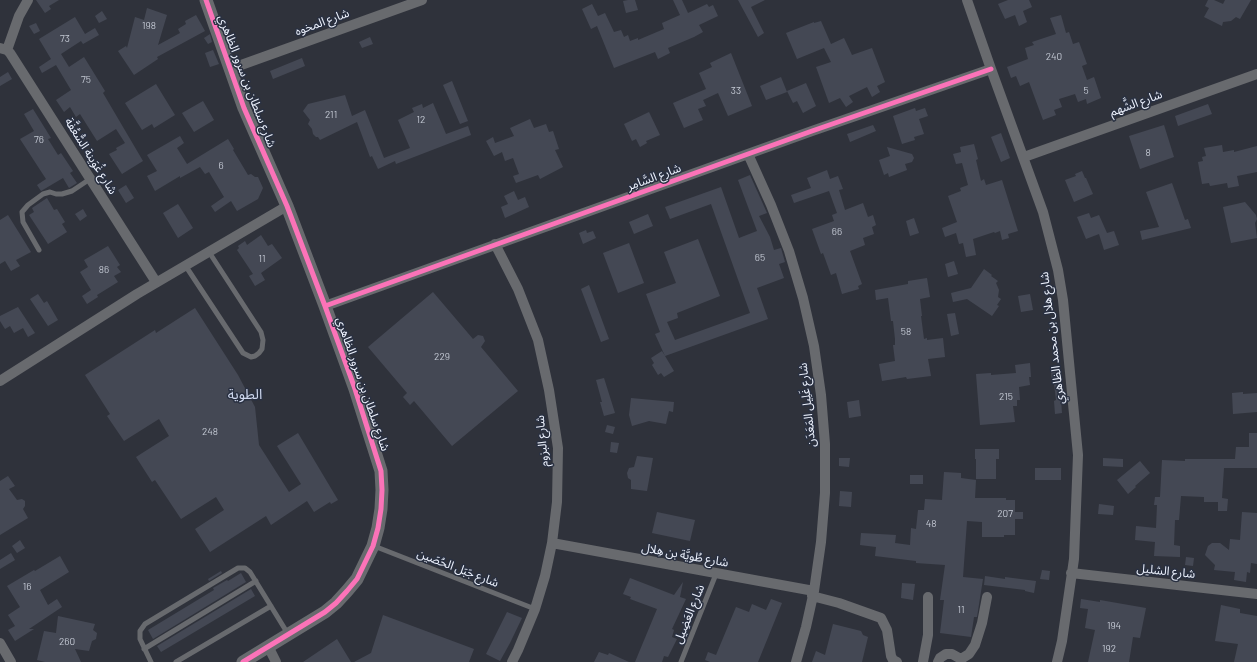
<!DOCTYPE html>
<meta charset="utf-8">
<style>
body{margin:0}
canvas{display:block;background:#2f323b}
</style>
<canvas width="1257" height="662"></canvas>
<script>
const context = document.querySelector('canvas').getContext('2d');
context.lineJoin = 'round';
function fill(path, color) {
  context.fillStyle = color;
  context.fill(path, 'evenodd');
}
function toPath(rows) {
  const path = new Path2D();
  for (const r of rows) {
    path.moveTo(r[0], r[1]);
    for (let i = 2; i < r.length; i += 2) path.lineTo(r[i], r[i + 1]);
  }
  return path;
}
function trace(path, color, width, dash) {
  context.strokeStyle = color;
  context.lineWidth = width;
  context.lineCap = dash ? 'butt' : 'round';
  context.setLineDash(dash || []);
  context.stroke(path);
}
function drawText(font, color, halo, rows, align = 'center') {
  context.font = font + ' Barlow,"Noto Sans Arabic",sans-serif';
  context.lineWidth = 3;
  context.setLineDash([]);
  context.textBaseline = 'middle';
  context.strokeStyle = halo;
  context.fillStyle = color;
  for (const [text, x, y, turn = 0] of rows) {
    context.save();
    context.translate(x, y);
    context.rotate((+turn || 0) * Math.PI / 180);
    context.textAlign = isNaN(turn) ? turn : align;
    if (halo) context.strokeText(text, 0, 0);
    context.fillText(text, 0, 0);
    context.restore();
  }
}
fill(toPath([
 [36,0,59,0,49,6,51,9,45,13],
 [628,0,635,0,638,10,626,13,623,1],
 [673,0,682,0,688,13,707,4,709,7,713,5,718,16,699,25,703,32,694,37,668,48,670,53,658,59,655,52,614,68,597,26,591,29,582,9,592,4,598,16,605,13,614,32,621,30,624,37,628,35,630,41,638,38,638,40,664,29,662,23,680,15],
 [738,0,765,0,751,7,764,33,758,37],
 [1008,0,1029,0,1032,7,1023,11,1027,22,1019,26,1015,15,1005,19,998,4],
 [1208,0,1214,0,1223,4,1225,0,1251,0,1240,19,1236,17,1231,21,1223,22,1222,26,1204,17,1209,8,1205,6],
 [147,8,167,15,158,45,180,33,178,29,186,24,185,21,196,15,205,31,157,57,158,59,134,75,118,51,126,46,127,48,135,17,144,20],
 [102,11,107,19,99,23,95,16],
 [1061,15,1066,33,1069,32,1073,44,1079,42,1087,64,1082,66,1087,80,1094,77,1101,98,1087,104,1086,99,1078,102,1075,94,1059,99,1062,107,1054,110,1056,115,1043,120,1029,82,1020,86,1016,76,1011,78,1007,67,1028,59,1025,48,1034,45,1032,42,1056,34,1050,18],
 [75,17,85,34,95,28,99,35,83,44,81,41,61,54,69,67,84,57,105,91,103,93,143,161,122,174,109,154,117,150,116,148,125,143,116,129,97,141,80,114,76,117,70,107,64,112,56,100,71,90,56,65,42,73,39,67,51,59,39,39],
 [821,21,831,44,844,38,852,55,872,48,885,82,877,86,880,92,872,97,867,87,849,96,853,102,846,107,840,98,829,103,816,67,831,62,824,48,797,59,786,33,814,22,814,23],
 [36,23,40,31,34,34,29,26],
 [210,34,212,42,208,44,204,38],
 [370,37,373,44,362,48,359,42],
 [213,50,219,64,210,67,205,53],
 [731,53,752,106,728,116,718,93,703,100,706,106,698,109,703,120,684,128,673,103,706,89,699,73,712,67,710,63],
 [302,58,305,66,273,79,270,71],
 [8,72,12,79,0,86,0,77],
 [781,77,787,92,766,100,760,86],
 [452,81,468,121,460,124,443,85],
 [806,83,816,106,803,113,797,101,793,103,787,91],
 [156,84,175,115,154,128,152,124,142,130,125,103],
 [345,95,352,116,365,110,384,158,410,148,398,120,414,112,412,108,422,104,423,108,433,103,446,134,468,126,471,135,396,164,395,161,378,169,372,156,370,157,357,122,320,140,318,137,316,137,313,134,312,129,308,124,310,120,303,111,308,104],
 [203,101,214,120,194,132,182,113],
 [1208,104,1212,114,1178,126,1175,116],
 [915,108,916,111,925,108,928,116,919,119,924,134,914,137,915,140,902,144,893,116],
 [33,109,51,138,48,139,58,155,61,153,73,171,70,173,77,183,69,188,63,178,41,191,37,185,46,179,20,139,34,131,24,114],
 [649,112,660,135,646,141,647,143,640,147,636,139,632,141,624,124],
 [530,119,534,128,546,124,549,132,553,131,559,149,555,150,563,167,540,179,538,175,516,183,513,176,519,174,513,158,505,161,502,152,494,156,486,141,493,137,495,143,514,136,510,128],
 [873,125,876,131,850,142,847,134],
 [1164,125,1174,157,1140,169,1129,136],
 [1001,133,1010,158,1001,162,991,137],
 [180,136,184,143,177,148,187,164,228,139,234,149,233,150,248,175,251,174,255,177,258,177,263,188,258,199,237,211,231,201,215,212,211,206,224,197,209,172,205,174,200,167,180,178,180,176,155,191,147,176,157,171,147,155],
 [974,144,978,159,976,160,981,181,984,179,986,185,1002,180,1018,231,1008,234,1009,238,1002,240,1000,231,995,233,994,232,973,239,976,255,966,257,963,243,959,244,956,233,945,237,942,228,957,222,948,196,961,191,960,188,968,185,962,163,956,164,953,154,961,152,960,147],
 [1222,145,1223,152,1234,150,1234,152,1257,146,1257,172,1237,176,1239,186,1228,188,1227,183,1210,186,1209,183,1202,184,1198,162,1203,161,1202,157,1206,156,1204,148],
 [887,147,912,154,914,158,912,162,905,164,907,170,889,177,888,173,884,175,879,160,890,156],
 [827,170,830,179,838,176,843,189,839,190,845,210,863,203,868,217,873,215,876,225,872,227,874,234,863,238,865,245,850,251,862,284,858,286,859,289,842,294,836,273,831,275,823,253,821,254,812,229,834,221,832,215,837,213,829,191,794,203,791,195,811,188,807,178],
 [1082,171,1085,178,1086,178,1093,194,1074,202,1065,180,1076,176,1075,174],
 [750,175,767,213,759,216,770,237,774,250,781,248,785,262,779,264,784,278,757,288,768,319,665,356,655,334,660,332,646,294,676,283,664,252,698,239,720,296,677,313,678,318,667,322,675,340,750,313,711,204,670,219,665,207,721,187,739,238,757,231,738,180],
 [1172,183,1185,220,1188,219,1191,228,1142,240,1140,231,1159,227,1146,192],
 [126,185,134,198,126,203,118,190],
 [514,191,518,200,525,197,529,207,505,218,501,207,508,204,504,196],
 [47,198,54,210,57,209,65,222,62,224,67,232,48,244,29,215,34,212,32,208],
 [1245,202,1256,215,1257,219,1255,223,1257,238,1231,243,1223,207],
 [178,204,193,228,178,238,163,213],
 [83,209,87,216,80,221,75,214],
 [1089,213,1091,218,1099,215,1107,233,1114,231,1119,245,1104,250,1099,234,1086,239,1077,217],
 [648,214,653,226,634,234,629,222],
 [8,215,31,252,16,260,20,266,11,271,5,261,0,264,0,220],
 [914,218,919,233,910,236,906,221],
 [586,230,587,233,593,231,596,238,583,244,579,233],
 [261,235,268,246,272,244,282,258,261,273,265,280,255,286,249,276,253,274,237,250,239,248,238,246,245,241,247,245],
 [629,243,644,283,618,293,603,253],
 [108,246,120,265,117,267,121,272,114,276,118,282,97,295,98,297,87,304,82,296,91,290,80,272,88,267,84,260],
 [954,261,958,274,948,277,945,264],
 [984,269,992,275,991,276,998,281,996,283,999,290,998,297,1001,299,997,305,999,306,992,316,967,299,953,302,951,293,971,288],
 [927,278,930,297,920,299,922,316,921,316,924,339,927,338,927,340,943,338,945,357,928,359,931,376,907,379,906,377,882,381,879,364,895,361,893,345,895,345,895,339,893,321,891,321,888,298,876,300,875,290,908,284,908,281],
 [589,285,609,339,601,342,581,289],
 [433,292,473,339,478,335,483,336,485,341,481,347,518,391,452,446,414,401,410,405,403,397,407,393,368,347],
 [38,294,44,303,47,301,58,320,48,326,30,299],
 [1030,294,1033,310,1021,312,1018,296],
 [18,307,35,333,28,337,23,328,14,333,10,326,5,329,0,321,0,316],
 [195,308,238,375,255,407,259,445,289,492,301,484,277,446,298,433,338,500,331,504,330,502,314,512,307,501,271,525,266,516,210,552,195,529,224,510,216,497,181,519,155,480,152,482,136,457,169,436,159,419,124,441,107,416,110,414,85,375,155,330,156,333],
 [955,313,959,334,951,336,947,314],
 [662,351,674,371,664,377,661,373,658,375,652,365,654,363,651,358],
 [1030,363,1031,377,1029,377,1030,385,1019,387,1020,400,1017,400,1017,406,1013,406,1015,422,980,425,976,374,991,373,991,375,1016,373,1015,365],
 [1051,372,1059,372,1060,384,1057,384,1063,383,1064,400,1059,400,1061,400,1062,413,1055,414,1054,401,1056,400,1054,384,1052,384],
 [604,378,615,413,604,416,600,402,602,402,596,380],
 [1243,392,1243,394,1257,393,1257,412,1233,414,1232,393],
 [631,398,674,402,673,412,669,411,666,424,649,421,632,426,629,415],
 [859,400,861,416,849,418,847,402],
 [607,425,615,427,613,434,605,432],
 [1249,433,1257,433,1257,468,1224,468,1222,498,1228,499,1227,511,1218,511,1218,502,1204,502,1204,497,1181,496,1179,520,1175,520,1174,545,1180,546,1180,557,1154,556,1155,542,1135,540,1136,526,1156,528,1157,505,1154,505,1155,497,1160,497,1162,460,1185,461,1185,459,1235,459,1236,447,1249,447],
 [611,442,619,443,617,453,610,452],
 [975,449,999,449,999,459,996,459,996,479,976,479,976,459,975,459],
 [637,456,653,458,647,491,631,489,631,480,628,478,627,473,629,468,634,467],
 [839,458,850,458,849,467,839,466],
 [1103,458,1123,459,1123,467,1103,466],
 [1140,461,1150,473,1135,486,1136,487,1128,494,1117,480],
 [1035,468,1061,468,1061,480,1035,480],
 [944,472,961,473,961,478,976,480,975,498,1006,498,1006,500,1015,500,1015,512,1023,512,1023,519,1015,519,1015,535,1004,535,1004,537,982,537,982,522,967,521,963,577,983,579,977,617,974,617,971,637,940,633,944,600,940,600,945,565,916,563,916,561,875,556,876,547,860,545,861,533,896,535,895,543,910,545,911,528,916,529,918,510,924,510,925,499,942,500],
 [910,475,923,475,923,484,910,484],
 [8,476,15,486,9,489,17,500,22,499,25,501,25,506,23,509,28,518,0,535,0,481],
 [840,491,852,492,851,507,839,506],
 [1099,504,1114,506,1113,515,1098,514],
 [657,512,695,520,690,541,652,533],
 [1242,512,1257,513,1257,564,1251,563,1250,573,1247,572,1246,582,1234,580,1235,572,1214,570,1215,565,1205,555,1208,546,1212,543,1220,543,1229,550,1230,539,1240,540],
 [20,540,25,548,17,553,12,546],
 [11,553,15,560,0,569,0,560],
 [60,556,69,572,40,590,48,605,57,599,62,607,29,629,34,629,15,641,8,630,15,626,8,615,20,607,7,586,34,570,35,571],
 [1186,557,1194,558,1193,566,1185,565],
 [1042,570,1050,571,1049,580,1040,579],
 [221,571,222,573,209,581,208,579],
 [241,573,246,582,153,639,148,630,214,590,213,588,227,580,228,581],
 [985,576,1005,579,1005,577,1036,581,1034,593,1025,591,1025,590,984,585],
 [630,578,674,595,683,582,680,597,686,599,672,629,674,630,672,637,677,639,668,657,664,656,662,662,635,662,657,609,630,599,631,597,623,594],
 [902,583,915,584,913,600,901,598],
 [251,589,255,596,161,652,157,646],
 [771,599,782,603,758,662,710,662,705,660,708,652,716,655,736,607,749,612,752,604,766,610],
 [1081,599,1100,602,1100,600,1146,608,1140,638,1133,637,1129,662,1088,662,1095,630,1085,628,1088,609,1080,608],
 [1221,605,1240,609,1240,613,1257,616,1257,662,1234,662,1238,644,1215,641],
 [507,612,522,618,510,643,500,661,486,654],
 [383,615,474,649,469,662,354,662,371,653],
 [58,616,95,624,93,630,97,633,96,639,92,641,89,651,75,649,81,662,45,662,37,660,44,631,56,633],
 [833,624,861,631,863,635,868,637,862,662,812,662,816,651,825,655],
 [337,639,351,662,303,662],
 [599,652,608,655,609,653,629,662,594,662]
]), '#444854');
trace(toPath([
 [39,250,23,222,22,212,28,205,43,194,50,192,56,194,62,194,72,191,90,179],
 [185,265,243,353,251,357,255,356,259,353,262,349,263,340,261,332,209,252],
 [374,546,535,609],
 [144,649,256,581],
 [151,662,140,639,140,631,145,624,238,568,245,568,250,572,288,634],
 [176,662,271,606],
 [681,662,716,574]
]), '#686a6e', 5);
trace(toPath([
 [967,0,991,69,1043,212,1058,270,1063,300,1078,455,1074,559,1062,641,1057,662],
 [0,48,7,50,10,53,156,282],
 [7,50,19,16,28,0],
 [230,69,422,0],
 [748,154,771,205,789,251,803,298,814,346,821,395,825,444,825,493,821,542,814,591,806,627,796,662],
 [1024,157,1257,74],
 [495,244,518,289,538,340,549,390,558,448,557,502,552,543,545,576,535,609,518,650,512,662],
 [325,306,812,131,991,69],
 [0,381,137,294,287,206],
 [552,543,814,591],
 [1071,573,1257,594],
 [812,596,839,603,881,618,887,630,891,656,893,660,897,662],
 [0,643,11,662],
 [268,646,276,662],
 [961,659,969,654,975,645,982,623,987,597],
 [923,662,928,635,928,597],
 [938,662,940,658,946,654,952,654,961,659,961,662]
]), '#686a6e', 10);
trace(toPath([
 [206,0,244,108,287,206,325,306,355,389,381,471,382,490,381,509,378,528,373,546,357,579,347,591,336,603,325,612,243,662]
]), '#686a6e', 13);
trace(toPath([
 [206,0,244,108,287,206,325,306,355,389,381,471,382,490,381,509,378,528,373,546,357,579,347,591,336,603,325,612,243,662],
 [325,306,812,131,991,69]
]), '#fb73b8', 5);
drawText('10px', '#c3c8d3', null, [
 ["198",149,26],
 ["73",65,39],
 ["240",1054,57],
 ["75",86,80],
 ["33",736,91],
 ["5",1086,91],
 ["211",331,115],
 ["12",421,120],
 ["76",39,140],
 ["8",1148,153],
 ["6",221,166],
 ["66",837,232],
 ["65",760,258],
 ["11",262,259],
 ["86",104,270],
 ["58",906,332],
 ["229",442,357],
 ["215",1006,397],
 ["248",210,432],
 ["207",1005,514],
 ["48",931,524],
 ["16",27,587],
 ["11",961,610],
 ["194",1114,626],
 ["260",67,642],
 ["192",1109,649]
]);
drawText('12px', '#edf2fd', '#293041', [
 ["شارع المخوه",322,22,-20],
 ["شارع سلطان بن سرور الظاهري",247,81,69],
 ["شارع الشَّهم",1136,103,-20],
 ["شارع غُوَينة السُّعُفَّة",91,156,58],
 ["شارع السَّامِر",654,177,-20],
 ["شارع هلال بن محمد الظاهري",1052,338,-97],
 ["شارع سلطان بن سرور الظاهري",363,384,71],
 ["شارع غَلِيل المَعَدَن",807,405,-96],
 ["شارع البزوم",542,441,-95],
 ["شارع طُويَّة بن هِلال",685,555,10],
 ["شارع جَبَل الحُصَين",458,568,21],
 ["شارع الشليل",1166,571,6],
 ["شارع العَضِيل",689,614,-68]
]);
drawText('14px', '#d0d9ef', '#293041', [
 ["الطوية",245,394]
]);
</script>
